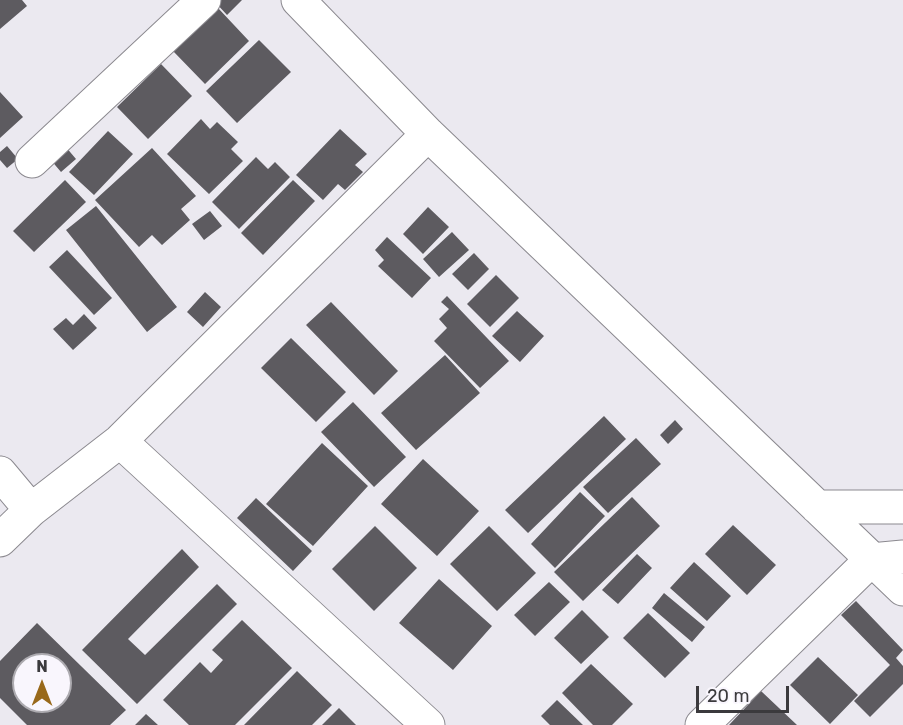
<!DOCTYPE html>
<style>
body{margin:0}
#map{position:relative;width:903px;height:725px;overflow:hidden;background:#ebe9f0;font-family:Rubik,sans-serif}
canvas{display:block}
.north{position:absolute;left:12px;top:653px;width:60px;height:60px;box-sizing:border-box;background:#f9f6fd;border:2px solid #adabb0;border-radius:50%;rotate:0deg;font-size:16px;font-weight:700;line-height:24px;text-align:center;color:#3b3a3d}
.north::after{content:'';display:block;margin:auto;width:21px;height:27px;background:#99691b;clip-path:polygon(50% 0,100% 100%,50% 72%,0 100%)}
.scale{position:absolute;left:696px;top:686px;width:93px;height:27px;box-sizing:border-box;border:3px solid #3b3a3d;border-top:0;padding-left:8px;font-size:18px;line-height:21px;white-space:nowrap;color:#3b3a3d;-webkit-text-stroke:4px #f9f6fd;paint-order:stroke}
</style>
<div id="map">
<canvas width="903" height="725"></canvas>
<div class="north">N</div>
<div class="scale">20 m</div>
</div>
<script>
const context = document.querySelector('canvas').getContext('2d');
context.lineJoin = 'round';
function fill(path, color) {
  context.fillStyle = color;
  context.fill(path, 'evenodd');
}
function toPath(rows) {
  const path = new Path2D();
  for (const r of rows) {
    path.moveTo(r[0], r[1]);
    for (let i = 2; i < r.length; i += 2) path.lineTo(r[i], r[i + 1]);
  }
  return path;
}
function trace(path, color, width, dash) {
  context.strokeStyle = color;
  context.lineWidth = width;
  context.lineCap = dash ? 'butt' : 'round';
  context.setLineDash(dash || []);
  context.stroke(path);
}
fill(toPath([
 [0,0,22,0,27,6,0,29],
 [219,0,242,0,227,15,216,3],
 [218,8,249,41,205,84,173,51],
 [259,40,291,72,237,123,206,91],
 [161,64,192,96,148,139,117,107],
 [0,92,23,117,0,138],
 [201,119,210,129,217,122,238,142,231,149,243,161,209,194,167,154],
 [340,129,367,154,355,165,363,172,345,190,338,184,323,200,296,175],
 [108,131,133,154,94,195,69,172],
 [7,146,18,159,7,168,0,160,0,152],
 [65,146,76,159,61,172,50,159],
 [152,148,196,196,181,209,190,220,162,245,152,235,139,247,95,200],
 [256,157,268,169,275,162,290,177,239,229,212,202],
 [65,180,86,202,34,252,13,231],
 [293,180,315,201,263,255,241,233],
 [96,206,177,307,147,332,66,230],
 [428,207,449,227,423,254,403,234],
 [210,211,222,226,204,240,192,224],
 [452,232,469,250,439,277,423,259],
 [387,237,431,278,412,298,378,266,384,260,375,250],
 [67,250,112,298,94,315,49,267],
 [474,253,489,269,468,290,452,274],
 [496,275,519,298,490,327,467,304],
 [205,292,221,307,203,327,187,312],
 [447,296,509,361,480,388,434,341,447,328,439,319,449,309,441,302],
 [331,302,398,371,374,395,306,325],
 [517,311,544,336,520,362,492,336],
 [84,314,97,328,73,350,53,329,66,318,73,325],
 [291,338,346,392,316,422,261,368],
 [445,355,480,393,416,450,381,413],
 [353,402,406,457,374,487,321,432],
 [604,416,626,439,528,533,505,510],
 [675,420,683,429,668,444,660,435],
 [636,438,661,464,608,513,583,487],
 [322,443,368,486,313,546,266,504],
 [423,459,479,511,437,556,381,504],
 [580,492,605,516,555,568,531,544],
 [632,497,660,526,583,601,554,572],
 [256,498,312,551,293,571,237,518],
 [733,525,776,565,747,595,705,554],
 [375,526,417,568,374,611,332,569],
 [489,526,536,573,497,611,450,564],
 [182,549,199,567,128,639,145,655,217,584,237,604,137,704,82,650],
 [637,554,652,568,618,604,602,590],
 [694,562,731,596,707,621,670,588],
 [439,579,492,626,453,670,399,623],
 [549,582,570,602,535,636,514,615],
 [664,593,705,627,692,642,652,608],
 [856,601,903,650,896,658,903,666,903,684,870,717,854,701,890,665,841,615],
 [582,610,609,637,581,664,554,638],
 [648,613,690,653,665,678,623,638],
 [242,620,292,668,235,725,189,725,163,700,200,662,211,673,223,660,212,650],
 [37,623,126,710,110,725,27,725,0,698,0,661],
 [24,665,60,665,60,701,24,701],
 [818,657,858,695,830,724,790,685],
 [591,664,633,704,612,725,593,725,562,693],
 [297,671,332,705,312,725,244,725],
 [761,691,797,725,729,725],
 [557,700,583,725,550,725,541,716],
 [339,708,356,725,322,725],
 [146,714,158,725,135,725]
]), '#5d5b60');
const minor = toPath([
 [298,0,428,134,903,589],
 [32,161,204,0],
 [120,441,428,725],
 [0,473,31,510],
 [817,507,903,507],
 [0,540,31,510,120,441,428,134],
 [702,725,871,560,903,557]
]);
trace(minor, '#8b898f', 35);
trace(minor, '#fff', 33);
</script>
